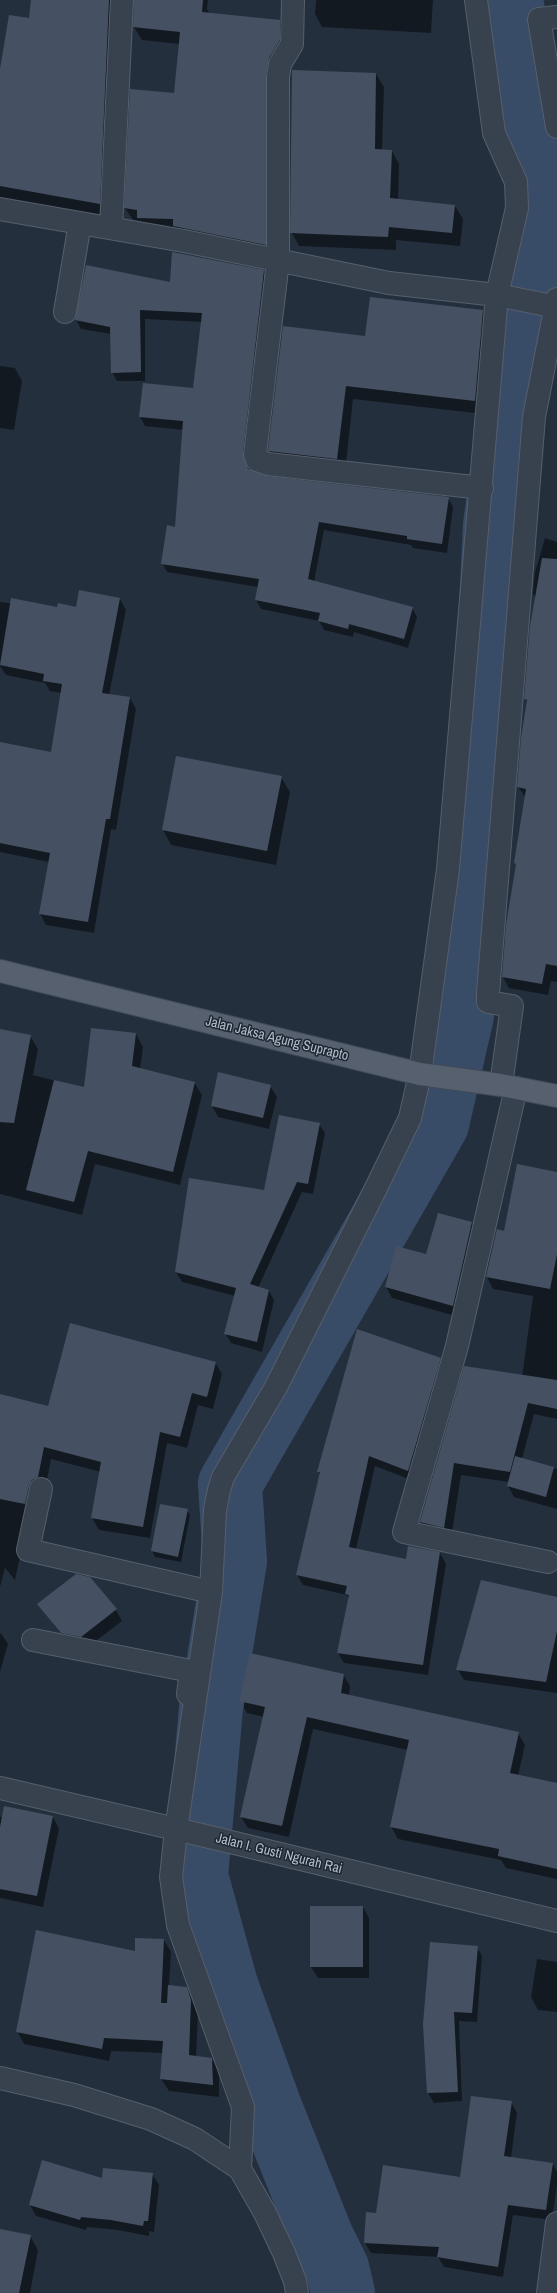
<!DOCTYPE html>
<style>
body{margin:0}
canvas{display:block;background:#242f3e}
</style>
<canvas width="557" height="2293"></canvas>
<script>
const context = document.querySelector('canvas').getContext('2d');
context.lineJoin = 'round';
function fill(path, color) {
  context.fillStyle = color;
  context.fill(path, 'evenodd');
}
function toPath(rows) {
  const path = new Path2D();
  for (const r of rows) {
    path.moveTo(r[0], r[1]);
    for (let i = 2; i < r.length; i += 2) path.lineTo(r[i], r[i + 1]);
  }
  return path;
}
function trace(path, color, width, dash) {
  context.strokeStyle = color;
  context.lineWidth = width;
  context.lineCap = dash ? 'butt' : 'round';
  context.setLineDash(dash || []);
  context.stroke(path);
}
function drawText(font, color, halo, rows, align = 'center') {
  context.font = font + ' "Archivo Narrow",sans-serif';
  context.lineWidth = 3;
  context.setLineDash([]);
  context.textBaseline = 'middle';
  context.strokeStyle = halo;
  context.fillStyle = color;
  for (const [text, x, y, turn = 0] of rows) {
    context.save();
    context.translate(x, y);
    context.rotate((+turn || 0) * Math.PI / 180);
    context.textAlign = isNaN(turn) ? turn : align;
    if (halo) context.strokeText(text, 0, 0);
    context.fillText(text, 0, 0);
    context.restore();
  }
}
fill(toPath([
 [32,0,208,0,207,9,210,14,279,21,287,34,272,257,145,231,140,222,133,220,125,208,174,94,180,44,142,40,134,27,134,1,131,0,106,216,0,198,0,75,30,19],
 [316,0,433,0,431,33,322,27,315,14],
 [376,74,384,87,382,150,392,151,399,164,398,200,455,206,463,219,460,246,396,240,396,250,299,246,292,233],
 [264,271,269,280,247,462,250,471,266,477,448,498,453,507,447,553,413,548,411,545,324,530,314,582,412,608,417,617,408,648,354,632,353,637,324,630,319,621,261,609,256,600,258,587,167,572,162,563,176,528,184,430,145,426,140,417,194,389,202,322,145,319,145,381,117,381,112,372,111,334,81,329,76,320,171,283],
 [483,311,490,324,483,414,353,399,345,472,277,464,269,450,366,337],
 [0,366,15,368,22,381,14,430,0,428],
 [545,538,557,542,557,982,551,981,548,995,509,988,503,977,507,925,526,798,518,787,528,704,525,699,536,598,533,594,535,572],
 [120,599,126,610,109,695,130,698,136,709,116,830,111,829,94,933,46,925,40,914,49,862,0,852,0,743,52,753,62,693,50,691,45,683,6,675,0,666,0,602,58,609,77,608],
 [281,777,290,792,276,865,171,845,163,830],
 [0,1030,30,1036,38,1049,33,1075,85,1088,136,1034,143,1047,140,1069,194,1082,202,1095,180,1185,95,1164,82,1215,0,1194],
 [270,1086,277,1097,269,1129,218,1117,212,1106],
 [319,1124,325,1133,313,1194,302,1192,258,1288,269,1291,274,1300,262,1352,231,1343,225,1333,235,1296,182,1282,176,1272,265,1191],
 [557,1173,557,1419,534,1414,522,1459,557,1469,557,1509,514,1497,508,1486,509,1482,461,1475,451,1539,427,1534,421,1522,465,1367,522,1377,533,1296,493,1289,487,1277,505,1233],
 [438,1214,472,1223,478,1234,459,1317,392,1298,386,1287,427,1256],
 [440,1359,446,1369,414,1481,375,1466,356,1549,407,1561,409,1547,440,1553,446,1564,428,1675,344,1663,338,1653,349,1599,347,1595,303,1585,297,1575,320,1474,319,1472],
 [215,1362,222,1374,213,1409,198,1405,187,1448,167,1443,150,1538,99,1530,92,1518,101,1472,51,1459,45,1489,29,1515,15,1580,5,1568,0,1587,0,1396,49,1408],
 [187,1510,190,1515,181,1562,155,1557,152,1551],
 [90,1578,116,1610,122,1621,88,1647,68,1643,38,1604],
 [557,1598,557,1693,464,1680,458,1670],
 [1,1633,8,1644,0,1672,0,1634],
 [343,1674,350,1686,349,1695,518,1733,525,1745,518,1776,557,1784,557,1879,506,1868,501,1860,398,1839,391,1827,408,1750,313,1729,289,1837,248,1828,241,1817,264,1717,247,1713,240,1701],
 [0,1817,53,1817,59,1829,43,1907,0,1898],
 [311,1907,363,1907,369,1918,369,1978,318,1978,311,1967],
 [164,1940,171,1952,169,1986,186,1987,193,2000,198,2013,196,2057,212,2059,219,2071,219,2097,169,2091,161,2079,164,2053,111,2051,109,2061,24,2044,17,2031,136,1952],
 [477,1947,482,1956,477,2022,459,2021,462,2101,434,2103,428,2093,424,2024],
 [537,1959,557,1962,557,2012,538,2010,531,1997],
 [511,2102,517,2113,511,2158,553,2164,557,2172,557,2185,552,2220,513,2215,503,2277,444,2267,438,2257,371,2253,365,2243,377,2214,461,2178],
 [42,2162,103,2179,152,2174,159,2185,154,2232,149,2231,149,2236,118,2230,87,2227,86,2230,36,2216,30,2205],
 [0,2230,30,2236,38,2250,30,2293,0,2293]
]), '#0007');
trace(toPath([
 [343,2293,337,2268,322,2238,269,2105,226,1985,196,1876,211,1708,235,1561,230,1484,437,1124,462,1015,488,665,495,525,519,351,543,223,528,93,511,0]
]), '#394c67', 64);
fill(toPath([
 [31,0,109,0,100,204,0,186,0,69,9,15,29,18],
 [134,0,203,0,202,12,280,20,280,40,269,58,266,77,266,245,173,226,173,219,137,218,137,210,124,208,130,89,174,93,180,32,133,27],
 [292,70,376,73,375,149,392,150,390,198,455,205,452,233,389,227,388,237,290,233],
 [172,252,264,270,243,453,248,469,267,476,449,497,442,544,407,539,407,536,319,522,308,579,413,607,404,639,349,624,348,629,318,621,320,613,255,600,259,579,161,564,167,525,175,527,183,421,139,417,143,383,193,388,202,313,140,310,141,372,111,373,110,327,75,320,86,265,170,282],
 [370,297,483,310,475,401,346,386,337,459,268,451,283,326,365,336],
 [542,558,557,559,557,966,546,964,542,984,502,977,506,925,516,864,514,863,526,789,517,787,521,738,527,700,524,699,530,626],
 [79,590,120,598,102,693,130,697,110,819,106,819,88,922,39,914,50,853,0,843,0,742,51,752,62,684,43,681,44,674,0,665,11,598,57,607,58,603,76,607],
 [176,756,282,776,267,851,162,830],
 [91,1028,136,1033,132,1066,195,1082,173,1172,88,1151,74,1202,26,1190,54,1080,84,1087],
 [0,1029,31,1035,14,1123,0,1122],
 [218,1072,271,1085,263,1118,211,1106],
 [279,1115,320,1123,308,1184,297,1182,250,1284,269,1290,257,1342,224,1334,236,1288,175,1272,189,1178,264,1190],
 [517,1164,557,1172,557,1254,550,1289,486,1277,497,1229,504,1231],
 [438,1213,472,1222,453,1306,385,1287,396,1246,426,1254],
 [70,1323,216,1362,207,1397,192,1393,180,1437,160,1432,143,1527,91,1518,101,1462,44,1447,38,1477,32,1480,29,1486,25,1504,0,1499,0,1394,48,1406],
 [357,1329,441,1358,408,1471,369,1456,349,1547,406,1559,408,1546,440,1552,423,1665,337,1653,349,1595,345,1594,347,1586,296,1575,320,1472,317,1472],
 [464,1366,557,1380,557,1409,528,1403,510,1472,454,1463,444,1528,420,1522],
 [515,1456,554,1467,546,1497,507,1486],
 [160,1504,188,1509,178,1557,151,1551],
 [76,1574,90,1577,117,1609,81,1637,61,1633,37,1604],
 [481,1580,557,1597,557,1631,546,1682,456,1670],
 [250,1653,344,1674,341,1693,519,1732,510,1773,557,1783,557,1869,498,1856,499,1849,390,1827,409,1740,307,1717,282,1826,240,1817,265,1707,239,1701],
 [4,1806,53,1816,37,1896,0,1889,0,1827],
 [310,1906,363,1906,363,1967,310,1967],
 [36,1930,135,1951,135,1938,164,1939,161,2003,167,2003,168,1985,187,1987,191,2000,189,2055,212,2058,213,2085,160,2079,163,2041,104,2038,102,2049,16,2032],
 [430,1942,478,1946,472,2013,454,2012,458,2092,427,2093,423,2024],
 [471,2096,512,2101,504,2156,553,2163,546,2210,508,2205,498,2267,437,2257,439,2247,364,2243,366,2212,376,2213,383,2165,460,2177],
 [42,2160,102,2178,103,2168,153,2173,148,2221,144,2221,143,2226,111,2220,81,2217,80,2220,29,2205],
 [0,2229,31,2235,19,2293,0,2293]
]), '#455162');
const minor = toPath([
 [293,0,292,44,280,64,278,77,278,261,255,454,257,460,268,464,482,488],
 [557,17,539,19,557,127],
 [0,209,184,241,389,283,497,295,557,307],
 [111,228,122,0],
 [65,312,80,223],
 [501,1085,512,1006,488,1002,488,993,534,417,557,299],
 [516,1088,457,1346,404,1532,548,1562],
 [41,1489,28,1550,211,1592],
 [33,1640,191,1671,188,1694],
 [0,1788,214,1838,557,1921],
 [0,2078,74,2095,151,2119,195,2139,240,2169,265,2213,284,2253,295,2281,297,2293],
 [240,2169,243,2107,178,1925,171,1877,176,1830,211,1592,215,1510,219,1490,223,1477,276,1387,377,1186,410,1118,420,1074,448,869,497,295,517,208,516,182,494,133,476,0],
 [548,2293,557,2223]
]);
const major = toPath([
 [0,971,420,1074,501,1085,557,1096]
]);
trace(minor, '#565f6c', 24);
trace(major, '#414a57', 24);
trace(minor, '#38414e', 22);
trace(major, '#56606e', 22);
drawText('14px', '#b4bcc9', '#1d2633', [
 ["Jalan Jaksa Agung Suprapto",277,1039,14],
 ["Jalan I. Gusti Ngurah Rai",279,1854,14]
]);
</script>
